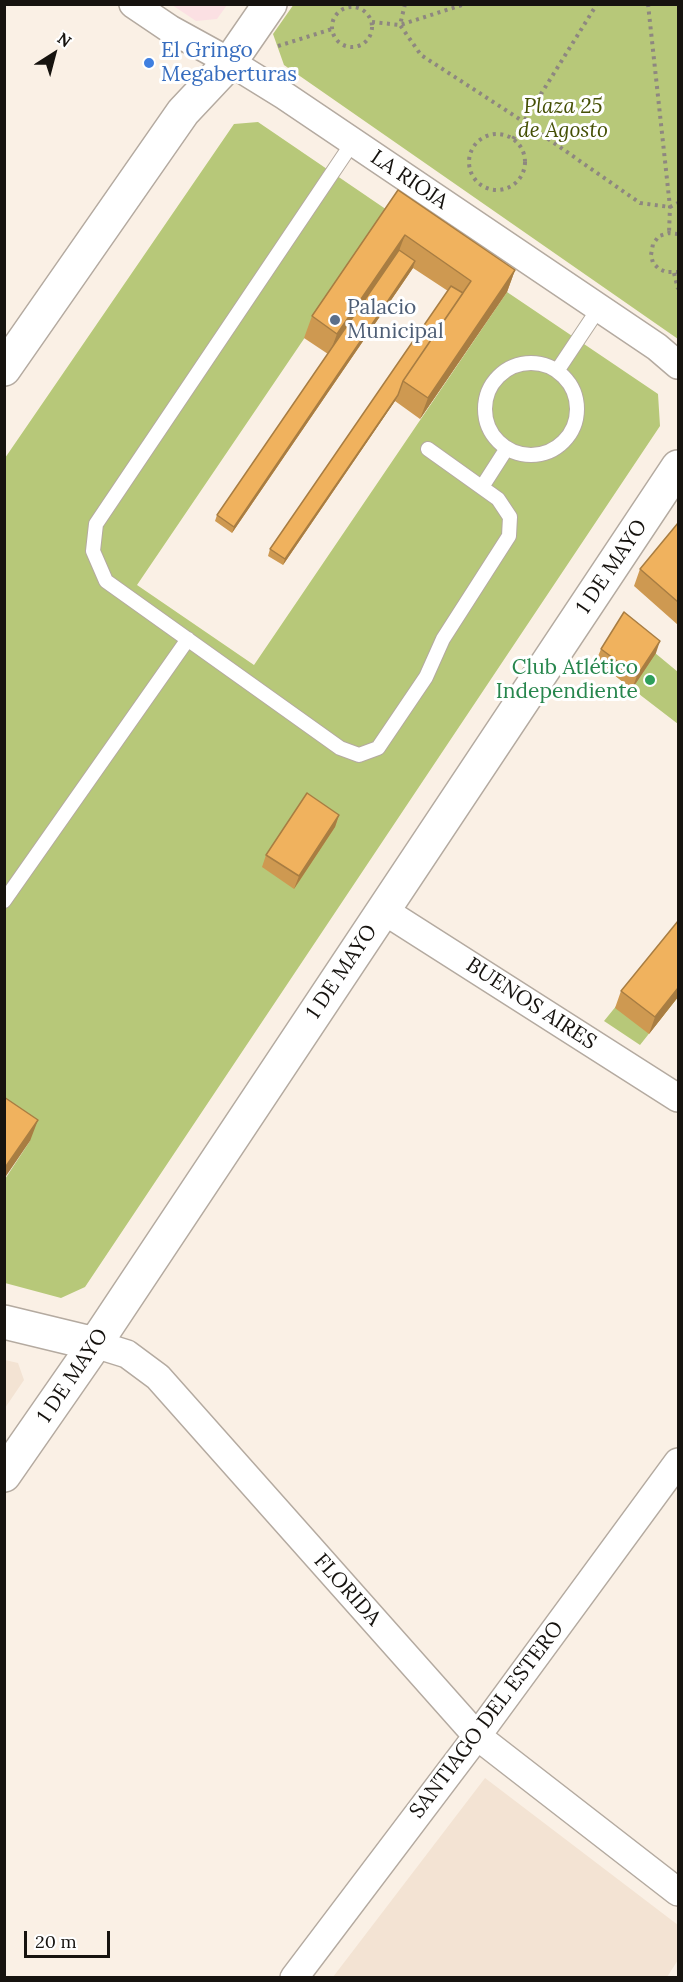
<!DOCTYPE html>
<meta charset="utf-8">
<style>
body{margin:0}
#map{position:relative;width:683px;height:1982px;overflow:hidden;background:#faf0e5;font-family:Lora,serif}
canvas{display:block}
.frame{position:absolute;inset:0;border:6px solid #16130f;pointer-events:none}
.north{position:absolute;left:24px;top:24px;width:60px;height:60px;-webkit-text-stroke:4px #fff;paint-order:stroke;rotate:36deg;font-size:16px;font-weight:700;line-height:24px;text-align:center;color:#16130f}
.north::after{content:'';display:block;margin:auto;width:21px;height:27px;background:#16130f;clip-path:polygon(50% 0,100% 100%,50% 72%,0 100%)}
.scale{position:absolute;left:24px;top:1931px;width:86px;height:27px;box-sizing:border-box;border:3px solid #16130f;border-top:0;padding-left:8px;font-size:18px;line-height:21px;white-space:nowrap;color:#16130f;-webkit-text-stroke:4px #fff;paint-order:stroke}
</style>
<div id="map">
<canvas width="683" height="1982"></canvas>
<div class="frame"></div>
<div class="north">N</div>
<div class="scale">20 m</div>
</div>
<script>
const context = document.querySelector('canvas').getContext('2d');
context.lineJoin = 'round';
function fill(path, color) {
  context.fillStyle = color;
  context.fill(path, 'evenodd');
}
function toPath(rows) {
  const path = new Path2D();
  for (const r of rows) {
    if (r.length === 3) {
      path.moveTo(r[0] + r[2], r[1]);
      path.arc(r[0], r[1], r[2], 0, 2 * Math.PI);
      continue;
    }
    path.moveTo(r[0], r[1]);
    for (let i = 2; i < r.length; i += 2) path.lineTo(r[i], r[i + 1]);
  }
  return path;
}
function trace(path, color, width, dash) {
  context.strokeStyle = color;
  context.lineWidth = width;
  context.lineCap = dash ? 'butt' : 'round';
  context.setLineDash(dash || []);
  context.stroke(path);
}
function drawText(font, color, halo, rows, align = 'center') {
  context.font = font + ' Lora,serif';
  context.lineWidth = 6;
  context.setLineDash([]);
  context.textBaseline = 'middle';
  context.strokeStyle = halo;
  context.fillStyle = color;
  for (const [text, x, y, turn = 0] of rows) {
    context.save();
    context.translate(x, y);
    context.rotate((+turn || 0) * Math.PI / 180);
    context.textAlign = isNaN(turn) ? turn : align;
    if (halo) context.strokeText(text, 0, 0);
    context.fillText(text, 0, 0);
    context.restore();
  }
}
fill(toPath([
 [172,5,227,5,217,19,196,21]
]), '#fbe0e3');
fill(toPath([
 [5,1360,18,1363,24,1380,5,1408],
 [485,1778,678,1925,678,1960,667,1977,333,1977]
]), '#f3e3d3');
fill(toPath([
 [294,4,678,5,678,339,284,65,273,34],
 [258,122,390,212,137,585,254,665,507,292,658,394,660,426,85,1287,61,1298,5,1283,5,1179,30,1141,5,1124,5,458,234,124],
 [620,624,678,672,678,724,596,661],
 [678,930,678,997,640,1045,604,1021]
]), '#b7c879');
const lane = toPath([
 [353,142,96,524,93,551,106,581,340,748,359,755,378,748,426,677,443,639,509,536,510,517,498,499,428,449],
 [531,409,46],
 [557,371,599,308],
 [482,487,507,448],
 [4,901,188,639]
]);
const street = toPath([
 [133,4,170,29,230,62,285,96,657,347,678,365],
 [383,910,678,1098],
 [95,1344,127,1354,158,1377,477,1736,678,1892],
 [294,1978,477,1736,678,1462]
]);
const secondary = toPath([
 [4,1475,95,1344]
]);
const primary = toPath([
 [4,369,183,112,230,62,270,4],
 [4,1322,95,1344,678,467]
]);
trace(lane, '#b4aaa0', 16);
trace(street, '#b4aaa0', 30);
trace(secondary, '#b4aaa0', 36);
trace(primary, '#b4aaa0', 36);
trace(toPath([
 [405,4,400,25,421,55,524,122,640,203,670,207,678,203],
 [632,4,633,4],
 [648,4,670,207,669,233],
 [352,27,20],
 [372,22,400,25,465,4],
 [278,46,332,29],
 [497,162,28],
 [513,139,597,4],
 [678,234,669,233,659,236,653,244,651,255,653,263,659,269,666,272,678,272],
 [674,273,678,289]
]), '#8e8780', 4, [3, 4.5]);
trace(lane, '#fff', 14);
trace(street, '#fff', 27);
trace(secondary, '#fff', 33);
trace(primary, '#fff', 33);
fill(toPath([
 [398,190,515,270,507,292,420,419,395,401,283,565,268,556,270,549,448,291,413,268,232,533,215,521,217,515,328,354,304,338,312,316],
 [678,523,678,625,634,586,640,569],
 [601,649,656,653,632,689,596,661],
 [339,815,335,827,294,889,262,867,266,855],
 [621,991,678,997,649,1034,615,1008]
]), '#ce9951');
fill(toPath([
 [405,235,397,256,329,355,337,334],
 [415,261,413,268,232,533,234,527],
 [515,270,507,292,420,419,428,398],
 [398,395,395,401,283,565,285,559],
 [660,641,656,653,632,689,637,676],
 [339,815,335,827,294,889,299,876],
 [678,988,678,997,649,1034,655,1017],
 [38,1120,30,1141,4,1179,4,1169]
]), '#a87d42');
const building = toPath([
 [398,190,515,270,428,398,403,381,471,281,405,235,337,334,312,316,398,190],
 [399,250,415,261,234,527,217,515,399,250],
 [451,286,463,293,403,381,398,395,285,559,270,549,451,286],
 [678,523,678,602,640,569,678,523],
 [624,612,660,641,637,676,601,649,624,612],
 [307,793,339,815,299,876,266,855,307,793],
 [678,921,678,988,655,1017,621,991,678,921],
 [4,1097,38,1120,4,1169,4,1097]
]);
fill(building, '#f0b25e');
trace(building, '#a87d42', 1.5);
for (const [x, y, r, color] of [
 [149,63,6,"#3f7fe0"],
 [335,320,6,"#5c6f8a"],
 [650,680,6,"#2e9e5b"]
]) {
  const dot = new Path2D();
  dot.arc(x, y, r, 0, 2 * Math.PI);
  context.fillStyle = color;
  context.fill(dot);
  trace(dot, '#fff', 2);
}
drawText('21px', '#366cbe', '#fff', [
 ["El Gringo",161,51],
 ["Megaberturas",161,75]
], 'left');
drawText('italic 21px', '#444f04', '#fff', [
 ["Plaza 25",563,107],
 ["de Agosto",563,131]
]);
drawText('21px', '#16130f', '#fff', [
 ["LA RIOJA",409,180,34],
 ["1 DE MAYO",612,567,-56],
 ["1 DE MAYO",342,972,-56],
 ["BUENOS AIRES",531,1004,33],
 ["1 DE MAYO",73,1376,-56],
 ["FLORIDA",347,1590,48],
 ["SANTIAGO DEL ESTERO",487,1720,-53]
]);
drawText('21px', '#4e5e75', '#fff', [
 ["Palacio",347,308],
 ["Municipal",347,332]
], 'left');
drawText('21px', '#27864d', '#fff', [
 ["Club Atlético",638,668],
 ["Independiente",638,692]
], 'right');
</script>
